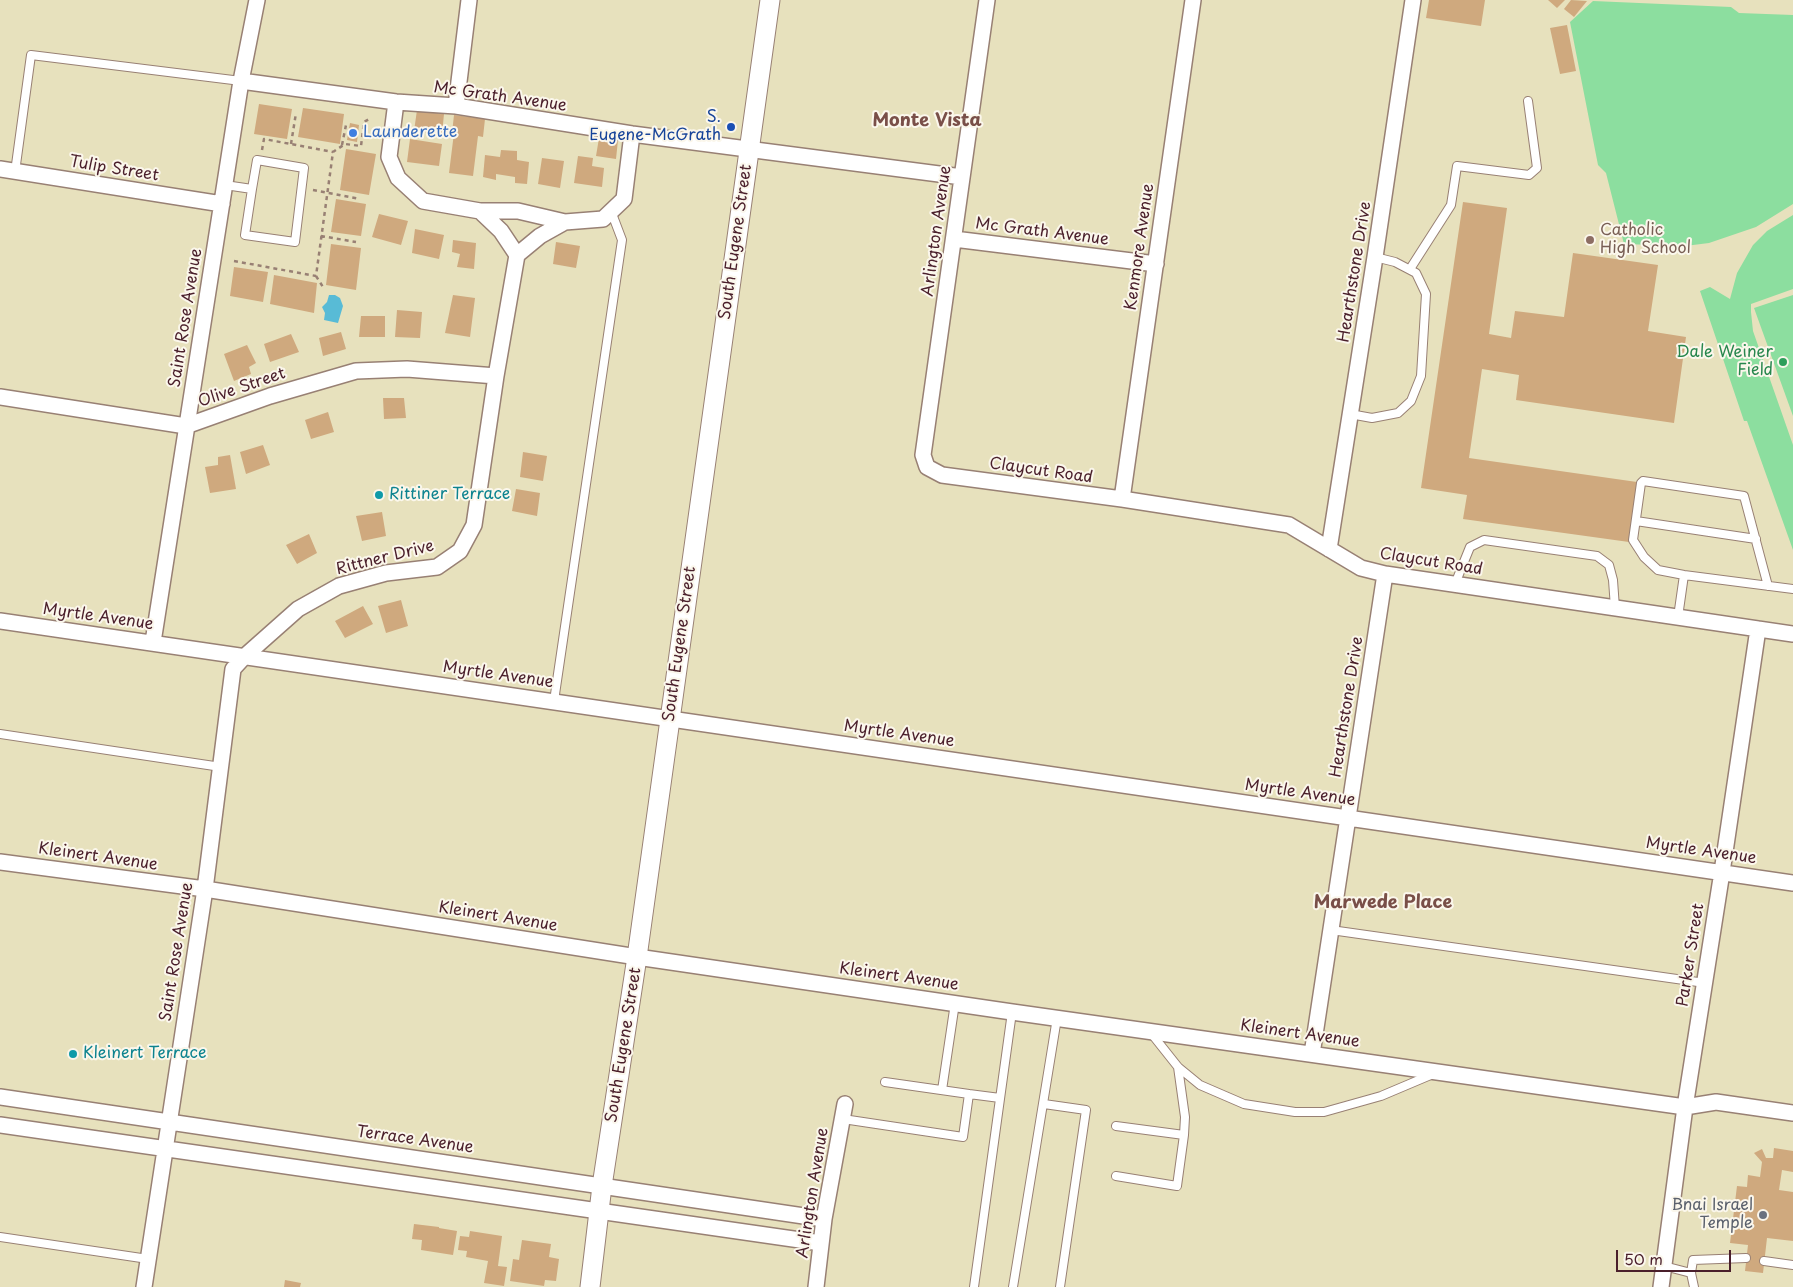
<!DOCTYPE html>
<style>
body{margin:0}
#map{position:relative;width:1793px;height:1287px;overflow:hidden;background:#e7e1bd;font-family:"Playpen Sans",sans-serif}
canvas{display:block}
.scale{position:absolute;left:1616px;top:1250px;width:115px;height:22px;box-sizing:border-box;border:2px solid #4a1f2b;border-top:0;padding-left:6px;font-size:15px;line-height:18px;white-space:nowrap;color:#4a1f2b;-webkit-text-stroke:4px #fbf7ec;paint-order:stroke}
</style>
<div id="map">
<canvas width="1793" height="1287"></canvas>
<div class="scale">50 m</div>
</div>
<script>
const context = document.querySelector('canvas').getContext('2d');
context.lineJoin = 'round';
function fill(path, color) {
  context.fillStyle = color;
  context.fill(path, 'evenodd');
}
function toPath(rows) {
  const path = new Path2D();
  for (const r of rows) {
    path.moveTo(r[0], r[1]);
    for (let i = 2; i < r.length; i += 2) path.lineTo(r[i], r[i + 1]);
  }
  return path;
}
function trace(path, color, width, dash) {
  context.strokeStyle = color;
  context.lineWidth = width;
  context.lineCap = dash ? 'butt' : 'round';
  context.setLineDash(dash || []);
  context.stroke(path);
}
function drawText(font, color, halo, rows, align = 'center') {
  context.font = font + ' "Playpen Sans",sans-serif';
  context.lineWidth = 4;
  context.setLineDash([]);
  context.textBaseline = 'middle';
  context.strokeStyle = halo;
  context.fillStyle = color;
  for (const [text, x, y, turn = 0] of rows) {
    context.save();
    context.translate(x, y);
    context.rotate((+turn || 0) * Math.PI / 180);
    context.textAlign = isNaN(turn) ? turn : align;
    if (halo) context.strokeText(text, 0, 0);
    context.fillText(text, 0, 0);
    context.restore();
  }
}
fill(toPath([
 [1593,1,1731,7,1739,13,1793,15,1793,204,1756,227,1709,243,1685,246,1624,244,1606,173,1598,165,1570,22],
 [1793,215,1793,289,1751,304,1751,312,1753,331,1793,445,1793,550,1747,421,1744,421,1700,291,1710,287,1730,299,1737,273,1753,245,1767,231],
 [1793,295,1793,416,1754,308]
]), '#8cde9f');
fill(toPath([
 [329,295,335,295,340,298,343,306,338,323,324,320,325,313,322,307,327,302]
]), '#58bbd6');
fill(toPath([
 [1429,0,1485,0,1481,26,1426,18],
 [1548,0,1565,0,1557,8],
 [1571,0,1587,1,1574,17,1564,9],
 [1567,25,1576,71,1560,74,1550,28],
 [259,104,292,109,287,139,254,134],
 [303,108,344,114,340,144,298,137],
 [417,110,444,114,442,134,414,131],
 [454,115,485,119,483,137,478,136,473,176,449,173,454,133,452,133],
 [350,123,359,125,357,142,347,140],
 [599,138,618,140,616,159,596,156],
 [410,139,442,144,439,166,407,162],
 [346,149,376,154,369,195,340,190],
 [501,150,517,151,517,160,529,162,527,184,515,183,515,177,496,174,496,180,483,177,485,155,500,157],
 [578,156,593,158,592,166,604,168,602,187,574,183],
 [542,158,564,161,560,188,538,184],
 [336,199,366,204,361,236,331,232],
 [1463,202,1507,208,1489,334,1511,338,1515,311,1564,317,1573,253,1658,265,1648,331,1686,337,1674,423,1516,400,1519,375,1482,369,1469,458,1637,482,1629,542,1463,519,1467,495,1421,488],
 [379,214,408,221,401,245,372,237],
 [415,229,444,235,439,259,412,253],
 [453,240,476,243,474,269,457,267,460,254,452,252],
 [556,242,580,246,576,268,553,264],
 [331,244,361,248,356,290,326,285],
 [234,267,268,272,263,302,230,296],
 [274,275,317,283,314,313,270,304],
 [453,295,475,298,470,337,445,333],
 [397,310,422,312,420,338,395,337],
 [361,316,385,316,385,337,359,337],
 [341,332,346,349,323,356,319,338],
 [291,334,299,352,270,362,264,344],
 [247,345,256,363,249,367,251,374,234,381,224,354],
 [383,398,404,398,406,418,384,419],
 [328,412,334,432,311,439,305,420],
 [263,445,270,465,246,474,240,452],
 [523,452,547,456,543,481,520,477],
 [230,455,236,489,210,493,205,467,218,465,218,457],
 [516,489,540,493,537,516,512,511],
 [382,512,386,536,362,541,356,516],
 [309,534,317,553,297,564,286,545],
 [401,600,408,626,386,633,378,606],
 [363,606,373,624,345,638,335,621],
 [1774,1148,1793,1151,1793,1172,1782,1170,1779,1190,1793,1192,1793,1241,1767,1238,1763,1273,1745,1271,1748,1245,1730,1243,1737,1186,1747,1187,1748,1175,1760,1177,1762,1162,1754,1153,1762,1149,1766,1158,1773,1158],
 [414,1224,439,1227,439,1228,457,1231,453,1255,421,1250,422,1240,412,1239],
 [470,1231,502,1236,498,1266,507,1267,504,1286,484,1283,488,1261,466,1257,467,1251,458,1250,460,1236,469,1237],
 [522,1240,551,1244,549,1257,559,1259,556,1281,545,1280,544,1286,510,1281,513,1259,519,1260],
 [285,1280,301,1283,300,1287,284,1287]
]), '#cfa97e');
const service = toPath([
 [15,172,31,55,241,81],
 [225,185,252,189,257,160,304,168,295,242,245,235,252,189],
 [1410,269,1451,205,1457,166,1529,175,1537,168,1528,101],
 [1350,414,1372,418,1398,413,1411,401,1421,376,1426,294,1416,273,1395,262,1375,257],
 [1636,521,1756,539],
 [1455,584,1470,547,1484,540,1597,556,1609,565,1613,580,1615,608],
 [1768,586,1744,496,1643,481,1641,483,1633,540,1644,557,1658,570,1684,575,1793,589],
 [1678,617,1684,575],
 [554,701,622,240,611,211],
 [0,734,221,767],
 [1331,930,1705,983],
 [1151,1033,1178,1067,1200,1085,1244,1104,1295,1112,1324,1112,1381,1096,1433,1074],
 [942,1090,955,1003],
 [969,1094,1000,1098],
 [1044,1104,1086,1110,1060,1287],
 [843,1119,963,1137,969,1094,885,1082],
 [1116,1126,1184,1135,1185,1117,1178,1067],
 [1116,1176,1177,1186,1184,1135],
 [0,1237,148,1259],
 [1764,1261,1793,1265],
 [1664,1266,1691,1273],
 [974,1287,1012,1012],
 [1013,1287,1057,1018],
 [1694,1287,1691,1273,1693,1260,1746,1258]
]);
const minor = toPath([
 [987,0,923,455,927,467,942,475,1122,499,1289,525,1361,568,1385,574,1793,634],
 [241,81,396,102,456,106,632,134,962,177],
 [456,106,469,0],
 [0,169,222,204],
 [480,211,518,211,565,222],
 [954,239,1156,264],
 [517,255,540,236,565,222,603,219,624,199,632,134],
 [0,397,186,426,270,396,356,371,407,369,496,376],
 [1122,499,1193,0],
 [1329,549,1375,257,1413,0],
 [0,621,1793,883],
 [153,642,241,81,257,0],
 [0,862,205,889,637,957,1012,1012,1685,1107,1716,1102,1793,1113],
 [1312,1054,1385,574],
 [0,1097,824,1219],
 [0,1125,821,1243],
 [144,1287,205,889,233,669,245,656,298,609,339,586,386,573,437,567,460,551,474,525,496,376,517,255,501,231,480,211,423,201,398,178,389,157,396,102],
 [816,1287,824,1219,845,1104],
 [1661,1287,1685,1107,1722,872,1758,629]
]);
const tertiary = toPath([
 [590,1287,602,1186,637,957,770,0]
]);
trace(service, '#988074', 10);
trace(minor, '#988074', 18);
trace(tertiary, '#988074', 21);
trace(toPath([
 [291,144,296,113],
 [342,145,346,125],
 [262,150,264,139,333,152],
 [313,190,360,199],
 [321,236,356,242],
 [234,261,316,276,333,152,345,144,361,146,364,122,371,118],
 [316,276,323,287]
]), '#988074', 2.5, [4, 4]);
trace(service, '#fff', 8);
trace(minor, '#fff', 15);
trace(tertiary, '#fff', 19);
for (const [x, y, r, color] of [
 [731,127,5,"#1a4fb4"],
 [353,133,5,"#3f7fe0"],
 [1590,240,5,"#8d6e63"],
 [1783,362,5,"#2e9e5b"],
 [379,495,5,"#0f9aa8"],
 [73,1054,5,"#0f9aa8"],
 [1763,1215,5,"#6b7280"]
]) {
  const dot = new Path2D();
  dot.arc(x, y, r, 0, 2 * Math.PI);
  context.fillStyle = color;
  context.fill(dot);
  trace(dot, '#fbf7ec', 2);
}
drawText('16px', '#4a1f2b', '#fbf7ec', [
 ["Mc Grath Avenue",500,97,8],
 ["Tulip Street",114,169,9],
 ["Arlington Avenue",937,231,-82],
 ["Mc Grath Avenue",1042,232,7],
 ["South Eugene Street",736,242,-82],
 ["Kenmore Avenue",1140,247,-82],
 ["Hearthstone Drive",1355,272,-81],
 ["Saint Rose Avenue",186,318,-81],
 ["Olive Street",242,388,-19],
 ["Claycut Road",1041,471,8],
 ["Rittner Drive",385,558,-14],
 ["Claycut Road",1431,562,9],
 ["Myrtle Avenue",98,617,8],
 ["South Eugene Street",680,644,-82],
 ["Myrtle Avenue",498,675,8],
 ["Hearthstone Drive",1347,707,-81],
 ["Myrtle Avenue",899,734,8],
 ["Myrtle Avenue",1300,793,8],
 ["Myrtle Avenue",1701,851,8],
 ["Kleinert Avenue",98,857,8],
 ["Kleinert Avenue",498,917,9],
 ["Saint Rose Avenue",177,952,-81],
 ["Parker Street",1691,955,-81],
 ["Kleinert Avenue",899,977,8],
 ["Kleinert Avenue",1300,1034,8],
 ["South Eugene Street",624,1045,-81],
 ["Terrace Avenue",415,1140,8],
 ["Arlington Avenue",813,1193,-81]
]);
drawText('16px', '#164399', '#fbf7ec', [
 ["S.",721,118],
 ["Eugene-McGrath",721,136]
], 'right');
drawText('16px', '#366cbe', '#fbf7ec', [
 ["Launderette",363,133]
], 'left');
drawText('16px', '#785e54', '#fbf7ec', [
 ["Catholic",1600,231],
 ["High School",1600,249]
], 'left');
drawText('16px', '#27864d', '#fbf7ec', [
 ["Dale Weiner",1773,353],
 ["Field",1773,371]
], 'right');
drawText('16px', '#0d838f', '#fbf7ec', [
 ["Rittiner Terrace",389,495],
 ["Kleinert Terrace",83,1054]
], 'left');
drawText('16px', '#5b616d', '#fbf7ec', [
 ["Bnai Israel",1753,1206],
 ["Temple",1753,1224]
], 'right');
drawText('bold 18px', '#794f48', '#fbf7ec', [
 ["Monte Vista",927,121],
 ["Marwede Place",1383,903]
]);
</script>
